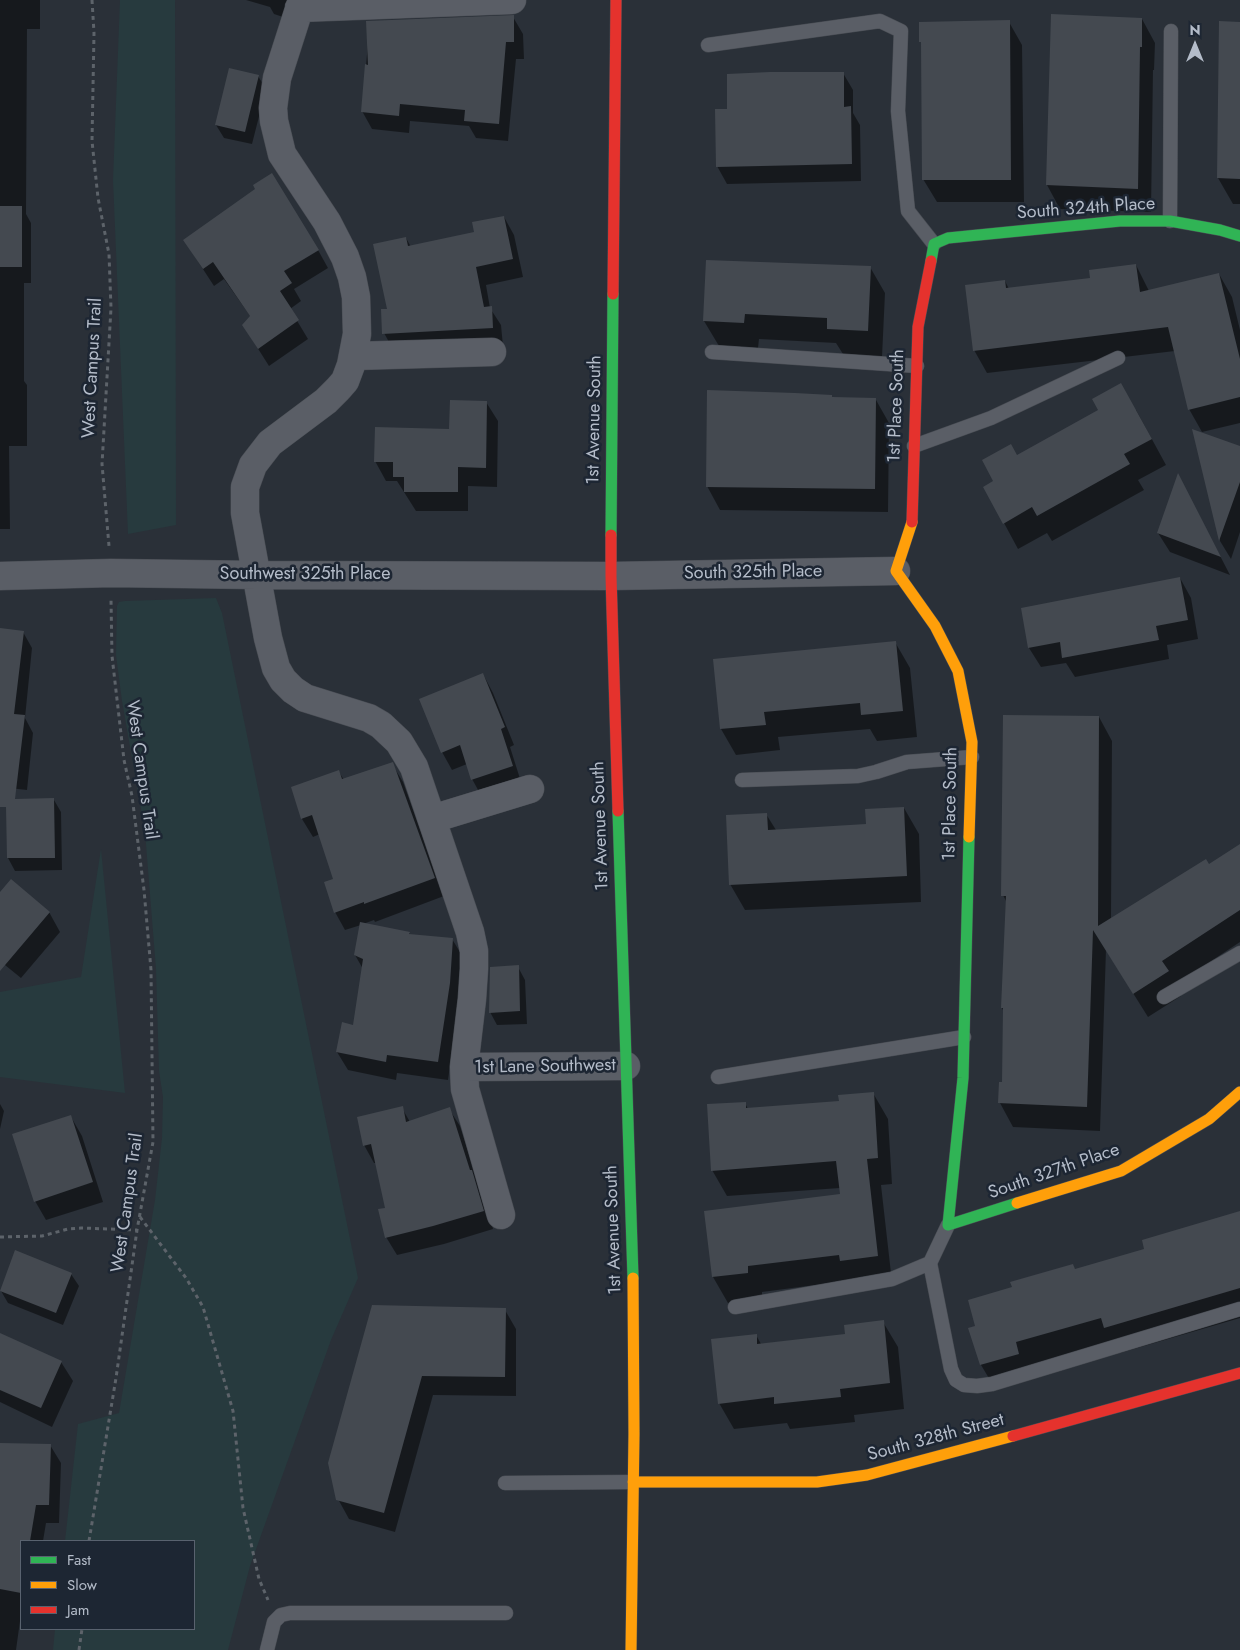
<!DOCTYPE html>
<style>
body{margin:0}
#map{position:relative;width:1240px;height:1650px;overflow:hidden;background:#2a3038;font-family:Jost,sans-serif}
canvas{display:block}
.legend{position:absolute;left:20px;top:1540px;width:175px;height:90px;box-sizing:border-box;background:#1d2633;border:1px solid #59626f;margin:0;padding:6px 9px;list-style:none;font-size:15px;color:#b4bcc9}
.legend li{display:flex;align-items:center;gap:10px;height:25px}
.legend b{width:25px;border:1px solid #59626f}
.north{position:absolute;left:1170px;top:20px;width:50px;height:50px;-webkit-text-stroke:4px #1d2633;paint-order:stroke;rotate:0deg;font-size:14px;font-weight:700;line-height:20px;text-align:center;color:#b4bcc9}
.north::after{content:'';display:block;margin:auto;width:18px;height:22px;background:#b4bcc9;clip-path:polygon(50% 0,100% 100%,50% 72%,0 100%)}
</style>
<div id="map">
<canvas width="1240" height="1650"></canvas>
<ul class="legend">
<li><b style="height:6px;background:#30b455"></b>Fast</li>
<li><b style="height:6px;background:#ff9f0a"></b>Slow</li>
<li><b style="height:6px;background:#e5322d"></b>Jam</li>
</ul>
<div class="north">N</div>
</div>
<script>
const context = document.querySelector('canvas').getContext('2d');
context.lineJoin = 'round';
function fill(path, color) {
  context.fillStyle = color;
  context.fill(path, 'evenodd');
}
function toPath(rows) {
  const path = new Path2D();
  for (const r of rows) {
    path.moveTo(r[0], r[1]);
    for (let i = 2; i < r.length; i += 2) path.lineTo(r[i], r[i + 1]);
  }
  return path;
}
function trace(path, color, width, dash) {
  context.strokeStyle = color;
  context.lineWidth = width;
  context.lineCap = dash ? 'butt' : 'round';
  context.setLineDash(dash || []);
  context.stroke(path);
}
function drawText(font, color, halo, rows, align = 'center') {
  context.font = font + ' Jost,sans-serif';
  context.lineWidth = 5;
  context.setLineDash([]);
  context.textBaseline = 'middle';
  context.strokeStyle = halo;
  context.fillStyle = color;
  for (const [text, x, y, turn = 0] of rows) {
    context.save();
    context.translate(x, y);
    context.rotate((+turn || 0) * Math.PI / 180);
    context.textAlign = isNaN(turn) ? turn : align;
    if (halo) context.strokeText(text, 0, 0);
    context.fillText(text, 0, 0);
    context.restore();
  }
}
fill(toPath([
 [120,0,175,0,176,525,128,534,113,180],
 [216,598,222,613,358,1278,331,1340,250,1566,228,1650,53,1650,55,1629,194,1629,194,1541,65,1541,78,1424,119,1413,155,1200,162,1138,163,1097,159,1071,156,969,145,832,122,701,116,655,117,606,119,602,125,601],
 [101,849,125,1093,0,1077,0,992,81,977]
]), '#273a3e');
fill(toPath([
 [0,0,40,0,40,29,27,29,26,214,31,223,31,283,24,283,24,381,27,385,27,446,9,446,10,529,0,529],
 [246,0,302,0,295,21,274,14,270,7],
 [1052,15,1142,19,1155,43,1154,70,1153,70,1151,212,1060,209,1047,185],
 [513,17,523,34,524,59,516,59,508,141,476,138,469,126,410,121,409,133,372,129,362,111,368,43],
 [1009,22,1022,45,1024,202,937,202,923,179,923,45,921,42],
 [1240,22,1240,204,1233,204,1218,178],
 [843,73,853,90,853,113,860,125,861,181,727,184,717,166,728,110],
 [258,76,266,89,252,144,224,138,216,125],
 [504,217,514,235,523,277,486,285,490,308,501,325,503,346,394,351,384,333,406,238,411,247,476,233],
 [184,240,318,250,328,268,294,289,301,301,290,309,308,339,269,366,243,325,251,317,224,279,214,286],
 [1136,265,1149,291,1219,274,1232,297,1240,330,1240,423,1202,432,1189,409,1175,351,987,373,974,350,1005,281,1009,289,1092,279],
 [870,267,885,293,882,357,843,354,836,343,759,339,758,348,719,346,704,321],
 [832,398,876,400,889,423,888,512,720,510,707,486],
 [486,402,498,421,497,487,468,486,468,511,416,511,397,481,386,481,375,461,450,430],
 [1136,410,1166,465,1138,480,1144,490,1052,541,1047,533,1018,549,1004,523,995,482,1017,457],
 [1194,431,1240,448,1240,532,1231,559,1220,541],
 [1188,494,1230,575,1170,552,1158,533],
 [1180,578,1191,598,1198,639,1167,645,1169,659,1075,677,1066,663,1041,667,1029,648,1022,609],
 [0,629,23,632,32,648,25,718,33,733,27,790,0,787],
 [895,642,910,668,917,737,877,741,870,729,778,737,780,750,736,755,721,729,714,660],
 [483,674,493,693,514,745,510,747,522,785,482,797,472,779,467,764,452,770,442,752],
 [1099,717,1112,741,1111,919,1209,866,1240,860,1240,942,1175,985,1181,996,1148,1017,1106,950,1100,1131,1013,1127,1000,1103,1003,1084,1004,1012,1002,1008,1007,903,1003,895],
 [392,764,403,782,444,896,375,922,374,920,363,924,409,933,411,936,452,939,463,957,459,1002,448,1080,397,1073,396,1080,348,1070,337,1052,354,1026,363,969,355,955,361,925,345,930,335,912,334,880,320,834,313,837,302,819,292,788,339,772,344,780],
 [54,800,61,812,62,870,15,871,8,858],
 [904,808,919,834,921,902,745,910,730,884,766,814,776,830,867,825],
 [0,894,49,912,60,932,21,978,0,961],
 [518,967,525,980,527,1024,497,1025,490,1012],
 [873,1093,888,1119,892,1184,881,1185,892,1282,853,1280,762,1292,762,1298,728,1303,713,1277,706,1212,841,1195,840,1188,727,1196,712,1170,745,1103,748,1109,840,1102],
 [0,1104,4,1111,0,1129],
 [402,1108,410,1122,449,1109,460,1126,478,1183,482,1189,493,1229,444,1244,397,1255,386,1237,387,1209,377,1163,374,1163,364,1145],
 [71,1117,82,1136,103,1202,46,1220,35,1201],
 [1240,1212,1240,1318,1120,1353,1114,1343,1030,1368,1033,1379,996,1390,981,1365,977,1326,1013,1288,1073,1265,1075,1270,1146,1250],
 [71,1274,79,1286,63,1325,8,1303,1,1291],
 [372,1306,505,1310,516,1329,516,1396,433,1395,395,1532,349,1519,338,1499],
 [883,1322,898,1347,904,1409,854,1415,855,1422,790,1429,787,1423,734,1429,719,1403,756,1335,761,1344,846,1335],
 [0,1334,61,1362,73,1381,52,1427,0,1402],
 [0,1444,50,1445,61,1463,59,1523,46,1523,43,1541,21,1541,21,1614,16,1650,0,1650]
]), '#0007');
fill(toPath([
 [1051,14,1142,18,1142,47,1140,47,1138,189,1046,185],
 [514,15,514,42,506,42,499,124,464,121,465,110,400,104,399,116,361,112,365,64,368,65,366,21],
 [1010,20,1011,180,922,180,921,42,919,42,919,22],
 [1219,21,1240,22,1240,179,1217,178],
 [229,68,259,75,245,132,215,125],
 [770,72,844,72,844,107,851,106,852,164,716,167,715,109,727,109,727,74],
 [272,173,319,250,284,271,292,283,280,291,299,320,258,349,242,325,250,316,213,262,203,269,183,240,255,189,253,185],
 [0,206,22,206,22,267,0,267],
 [504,216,513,259,476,267,484,307,492,306,493,328,382,334,381,309,387,309,373,244,406,237,408,246,474,232,472,222],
 [706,260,871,266,868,331,827,329,827,318,745,314,744,323,703,321],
 [1136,264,1140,292,1219,273,1240,359,1240,397,1188,410,1168,327,973,351,965,285,1005,280,1006,288,1090,278,1089,270],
 [1121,383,1152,439,1124,454,1130,464,1037,516,1032,507,1003,524,983,487,993,481,982,460,1011,444,1017,455,1098,410,1092,399],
 [707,390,795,393,832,395,832,397,876,398,875,489,706,487],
 [450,400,487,401,486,468,458,467,458,492,404,492,404,477,393,477,393,462,374,462,375,427,449,429],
 [1192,429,1240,446,1240,482,1219,541],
 [1178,473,1221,557,1157,533],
 [1180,577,1188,620,1156,626,1159,640,1062,658,1060,642,1028,648,1021,608],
 [0,628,24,631,14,714,25,715,15,799,54,798,55,858,7,858,6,807,0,807],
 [896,641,903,711,861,715,860,703,764,712,766,725,720,729,713,659],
 [483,673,505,727,501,729,513,766,471,780,460,745,441,753,419,699],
 [1003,715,1099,716,1098,926,1206,859,1209,864,1240,844,1240,910,1162,961,1169,971,1133,994,1093,930,1087,1107,998,1103,999,1082,1002,1082,1003,1008,1001,1008,1006,896,1001,896],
 [393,762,435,878,364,904,364,902,334,913,324,882,333,879,312,815,301,819,291,787,339,770,342,779],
 [904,807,907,876,729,885,726,815,767,813,768,830,866,824,865,809],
 [11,879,50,912,0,971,0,892],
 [360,922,410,932,409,934,453,938,450,983,438,1062,387,1055,386,1062,336,1052,342,1022,353,1025,363,959,354,955],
 [519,965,520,1011,489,1013,490,967],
 [874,1092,878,1158,867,1159,878,1256,840,1261,839,1255,748,1266,748,1273,712,1277,704,1211,840,1194,836,1161,711,1171,707,1104,746,1102,746,1108,839,1101,838,1095],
 [403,1106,406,1122,450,1107,470,1170,472,1170,484,1211,433,1226,385,1238,378,1209,385,1208,371,1144,363,1146,357,1117],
 [71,1115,93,1182,34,1202,12,1134],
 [1240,1211,1240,1288,1104,1328,1101,1318,1016,1342,1019,1354,980,1365,968,1328,975,1326,968,1300,1012,1287,1010,1282,1073,1264,1075,1269,1144,1249,1142,1240],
 [15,1250,72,1273,56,1313,0,1291],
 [372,1305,506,1308,505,1377,422,1376,384,1513,336,1500,328,1463],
 [884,1320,890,1383,840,1389,841,1397,774,1404,774,1397,718,1404,711,1339,757,1334,757,1344,845,1334,844,1325],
 [0,1333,62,1361,41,1408,0,1390],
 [0,1443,51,1444,49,1505,36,1505,30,1541,21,1541,21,1593,0,1589]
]), '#444950');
const lane = toPath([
 [708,45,880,21,901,31,898,111,908,211,934,244],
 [1170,221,1171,31],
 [712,352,917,366],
 [914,446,991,418,1118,358],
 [742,780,858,776,876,772,907,762,972,757],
 [1164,997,1240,953],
 [718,1077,964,1037],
 [948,1225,930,1263,951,1369,956,1380,964,1385,977,1386,992,1384,1240,1309],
 [735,1307,892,1279,930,1263],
 [505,1483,633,1482],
 [267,1650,274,1622,281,1615,290,1613,506,1613]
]);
const street = toPath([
 [302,0,277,78,273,108,274,121,282,154,327,222,345,257,352,277,356,297,357,334,351,365,345,381,338,389,326,401,270,443,253,465,245,487,245,513,268,638,276,668,283,680,293,690,305,698,369,718,381,725,399,742,414,767,470,932,474,951,474,969,472,999,464,1067,465,1089,501,1215],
 [299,8,512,0],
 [354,356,492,352],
 [0,576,111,573,257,575,611,576,896,571],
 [432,819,530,789],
 [464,1067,626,1066]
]);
const fast = toPath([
 [931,261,934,244,948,238,1120,221,1170,221,1220,230,1240,236],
 [611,535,613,294],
 [618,811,633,1278],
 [969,837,963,1078,948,1225,1017,1203]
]);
const slow = toPath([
 [912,522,896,571,935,626,958,671,972,742,969,837],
 [1017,1203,1121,1171,1209,1119,1240,1092],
 [633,1482,817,1482,867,1475,1013,1436],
 [631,1650,634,1434,633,1278]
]);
const jam = toPath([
 [613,294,616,0],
 [912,522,918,327,931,261],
 [611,535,611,576,618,811],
 [1013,1436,1240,1373]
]);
trace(lane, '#484c53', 15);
trace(street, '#484c53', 29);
trace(fast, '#484c53', 12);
trace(slow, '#484c53', 12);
trace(jam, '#484c53', 12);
trace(toPath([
 [92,0,94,33,92,141,98,198,109,254,111,308,102,464,109,546],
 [140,1217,186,1278,203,1307,233,1411,243,1508,259,1579,268,1600],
 [0,1237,42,1236,68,1229,81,1228,137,1230],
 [89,1541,116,1378,137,1230,153,1142,151,970,144,890,132,796,124,760,112,656,111,600],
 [79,1650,82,1629]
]), '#5d636a', 3, [4, 4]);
trace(lane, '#5a5e66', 14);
trace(street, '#5a5e66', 28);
trace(fast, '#30b455', 11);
trace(slow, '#ff9f0a', 11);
trace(jam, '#e5322d', 11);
drawText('18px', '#b4bcc9', '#1d2633', [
 ["South 324th Place",1086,209,-4],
 ["West Campus Trail",93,368,-87],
 ["1st Place South",897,406,-88],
 ["1st Avenue South",595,420,-89],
 ["South 325th Place",753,573,-1],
 ["Southwest 325th Place",305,575],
 ["West Campus Trail",141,770,82],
 ["1st Place South",951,804,-89],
 ["1st Avenue South",601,826,-92],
 ["1st Lane Southwest",545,1067,-1],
 ["South 327th Place",1054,1172,-19],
 ["West Campus Trail",128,1203,-82],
 ["1st Avenue South",614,1230,-92],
 ["South 328th Street",936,1438,-15]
]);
</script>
